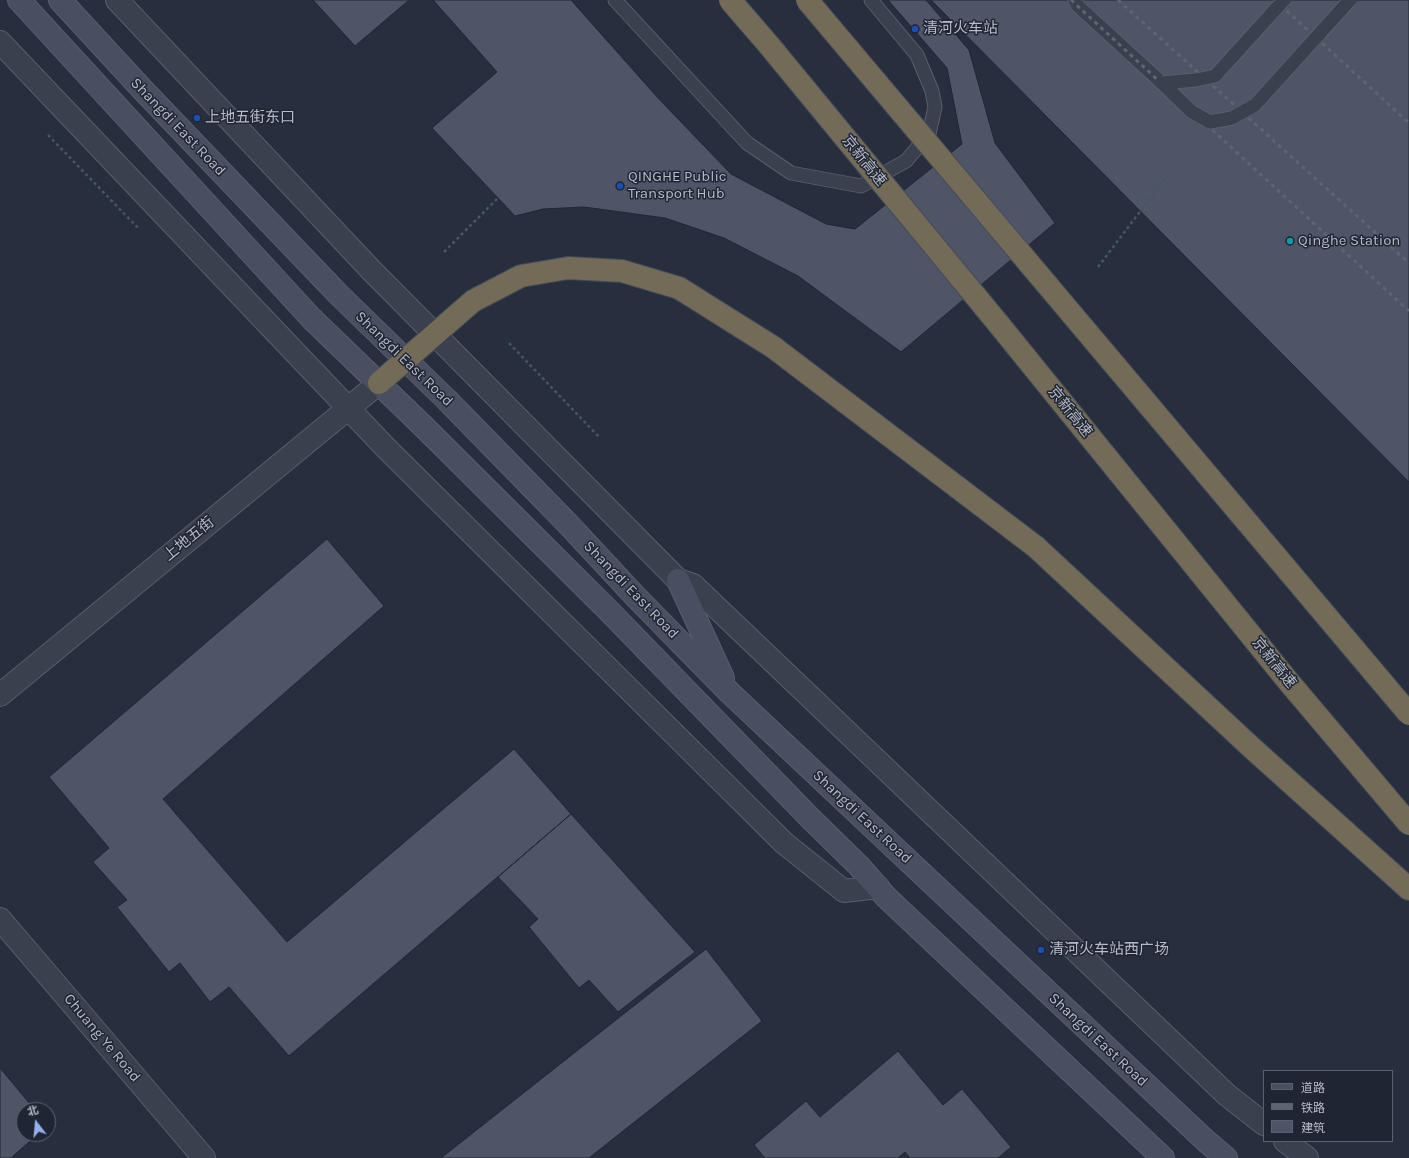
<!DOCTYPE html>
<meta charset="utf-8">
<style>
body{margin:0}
#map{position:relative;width:1409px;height:1158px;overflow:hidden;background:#272e3d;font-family:Karla,"Noto Sans SC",sans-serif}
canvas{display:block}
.legend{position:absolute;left:1263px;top:1070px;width:130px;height:72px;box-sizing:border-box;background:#1f2533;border:1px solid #5c616f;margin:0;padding:5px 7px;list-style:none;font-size:12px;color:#b7bcc8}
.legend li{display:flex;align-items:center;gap:8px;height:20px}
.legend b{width:20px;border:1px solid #5c616f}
.north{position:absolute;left:16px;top:1102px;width:40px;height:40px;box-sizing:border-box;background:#1f2533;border:1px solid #5c616f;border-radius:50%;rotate:344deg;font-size:11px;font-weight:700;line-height:16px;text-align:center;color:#b7bcc8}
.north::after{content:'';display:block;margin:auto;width:14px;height:18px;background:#94aef0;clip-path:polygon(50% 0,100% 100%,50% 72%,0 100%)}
</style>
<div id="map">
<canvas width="1409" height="1158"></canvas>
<ul class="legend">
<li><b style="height:5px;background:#494f60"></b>道路</li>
<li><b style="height:5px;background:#5d6474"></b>铁路</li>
<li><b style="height:11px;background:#4d5566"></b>建筑</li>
</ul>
<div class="north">北</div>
</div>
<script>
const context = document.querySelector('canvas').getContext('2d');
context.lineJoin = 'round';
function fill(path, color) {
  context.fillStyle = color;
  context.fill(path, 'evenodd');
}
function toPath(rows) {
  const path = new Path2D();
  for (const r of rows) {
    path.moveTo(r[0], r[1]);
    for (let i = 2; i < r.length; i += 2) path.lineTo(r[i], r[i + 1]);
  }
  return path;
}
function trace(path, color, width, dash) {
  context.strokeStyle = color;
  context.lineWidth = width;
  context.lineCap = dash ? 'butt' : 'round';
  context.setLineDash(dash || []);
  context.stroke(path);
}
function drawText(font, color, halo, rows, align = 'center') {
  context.font = font + ' Karla,"Noto Sans SC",sans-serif';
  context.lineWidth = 3;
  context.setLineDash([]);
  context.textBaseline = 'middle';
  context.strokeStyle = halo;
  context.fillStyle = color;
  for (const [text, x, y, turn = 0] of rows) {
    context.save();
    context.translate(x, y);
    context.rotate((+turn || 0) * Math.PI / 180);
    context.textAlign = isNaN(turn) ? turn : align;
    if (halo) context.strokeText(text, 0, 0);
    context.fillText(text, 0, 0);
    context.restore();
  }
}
const building = toPath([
 [313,0,409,0,355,46,313,0],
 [433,0,571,0,658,98,731,174,826,224,855,229,962,144,947,68,888,0,926,0,969,50,995,143,1055,223,901,352,798,276,724,238,665,218,584,207,543,209,515,216,432,128,497,72,433,0],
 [931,0,1409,0,1409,482,931,0],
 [327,539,384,606,163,799,287,942,514,749,571,814,289,1056,229,987,210,1002,180,963,169,972,117,907,127,900,93,862,109,848,49,777,327,539],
 [571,814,695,952,618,1012,589,980,579,988,529,927,538,919,498,877,571,814],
 [706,949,762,1021,589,1158,441,1158,706,949],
 [898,1051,943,1105,962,1089,1011,1147,998,1158,910,1158,905,1152,898,1158,765,1158,754,1145,806,1101,820,1117,898,1051],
 [0,1068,35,1110,24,1110,24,1134,38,1134,11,1158,0,1158,0,1068]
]);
fill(building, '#4d5566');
trace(building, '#212735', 1);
const lane = toPath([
 [615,0,747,143,791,173,861,186,906,161,929,134,935,107,932,91,917,55,871,0],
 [1075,0,1078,6,1162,83]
]);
const street = toPath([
 [117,0,372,271,678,580,693,585,1227,1095,1264,1124],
 [0,42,386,448,784,843,844,891,878,887],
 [0,695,379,383],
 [0,919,204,1158],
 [1285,1141,1307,1158]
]);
const secondary = toPath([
 [19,0,312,319,422,425,608,610,810,818,859,866,886,897,1163,1158],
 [60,0,142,89,338,294,447,400,569,525,635,596,729,692,1206,1141,1226,1158],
 [678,580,723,678]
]);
const highway = toPath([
 [379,383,473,301,521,276,568,268,622,271,679,288,773,347,1036,547,1252,748,1409,889]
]);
trace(lane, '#585e6b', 15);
trace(street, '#585e6b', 24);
trace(secondary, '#585e6b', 24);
trace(highway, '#454b58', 24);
trace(toPath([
 [48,135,140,230],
 [444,252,498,198],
 [1098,267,1167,176],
 [509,343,600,438]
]), '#47575b', 2.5, [3, 3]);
trace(lane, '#3a404d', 13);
trace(street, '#3a404d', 22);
trace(secondary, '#494f60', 22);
trace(highway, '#736b58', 22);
trace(toPath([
 [1071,0,1409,311],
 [1118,0,1409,263],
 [1275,0,1409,123]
]), '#5d6474', 3, [4, 4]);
const laneBridge = toPath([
 [1162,83,1192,112,1210,122,1232,118,1255,105,1350,0],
 [1162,83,1196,80,1215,76,1284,0]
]);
const highwayBridge = toPath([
 [730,0,768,44,1001,327,1288,681,1409,824],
 [807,0,1409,714]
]);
trace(laneBridge, '#585e6b', 15, []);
trace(highwayBridge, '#454b58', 24, []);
trace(laneBridge, '#3a404d', 13);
trace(highwayBridge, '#736b58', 22);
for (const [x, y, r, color] of [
 [915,29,4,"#1a4fb4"],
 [197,118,4,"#1a4fb4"],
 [620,186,4,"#1a4fb4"],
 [1290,241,4,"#0f9aa8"],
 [1041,950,4,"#1a4fb4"]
]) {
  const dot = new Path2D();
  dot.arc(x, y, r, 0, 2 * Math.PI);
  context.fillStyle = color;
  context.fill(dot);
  trace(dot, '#1f2533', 1.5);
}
drawText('15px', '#b7bcc8', '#1f2533', [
 ["清河火车站",923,29],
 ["上地五街东口",205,118],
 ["QINGHE Public",628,177],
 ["Transport Hub",628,194],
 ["Qinghe Station",1298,241],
 ["清河火车站西广场",1049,950]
], 'left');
drawText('15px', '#b7bcc8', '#1f2533', [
 ["Shangdi East Road",178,127,46],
 ["京新高速",864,161,51],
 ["Shangdi East Road",404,359,44],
 ["京新高速",1070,412,51],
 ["上地五街",189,539,-39],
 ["Shangdi East Road",631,590,46],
 ["京新高速",1274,663,51],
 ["Shangdi East Road",862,817,43],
 ["Chuang Ye Road",102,1038,50],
 ["Shangdi East Road",1098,1040,43]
]);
</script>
